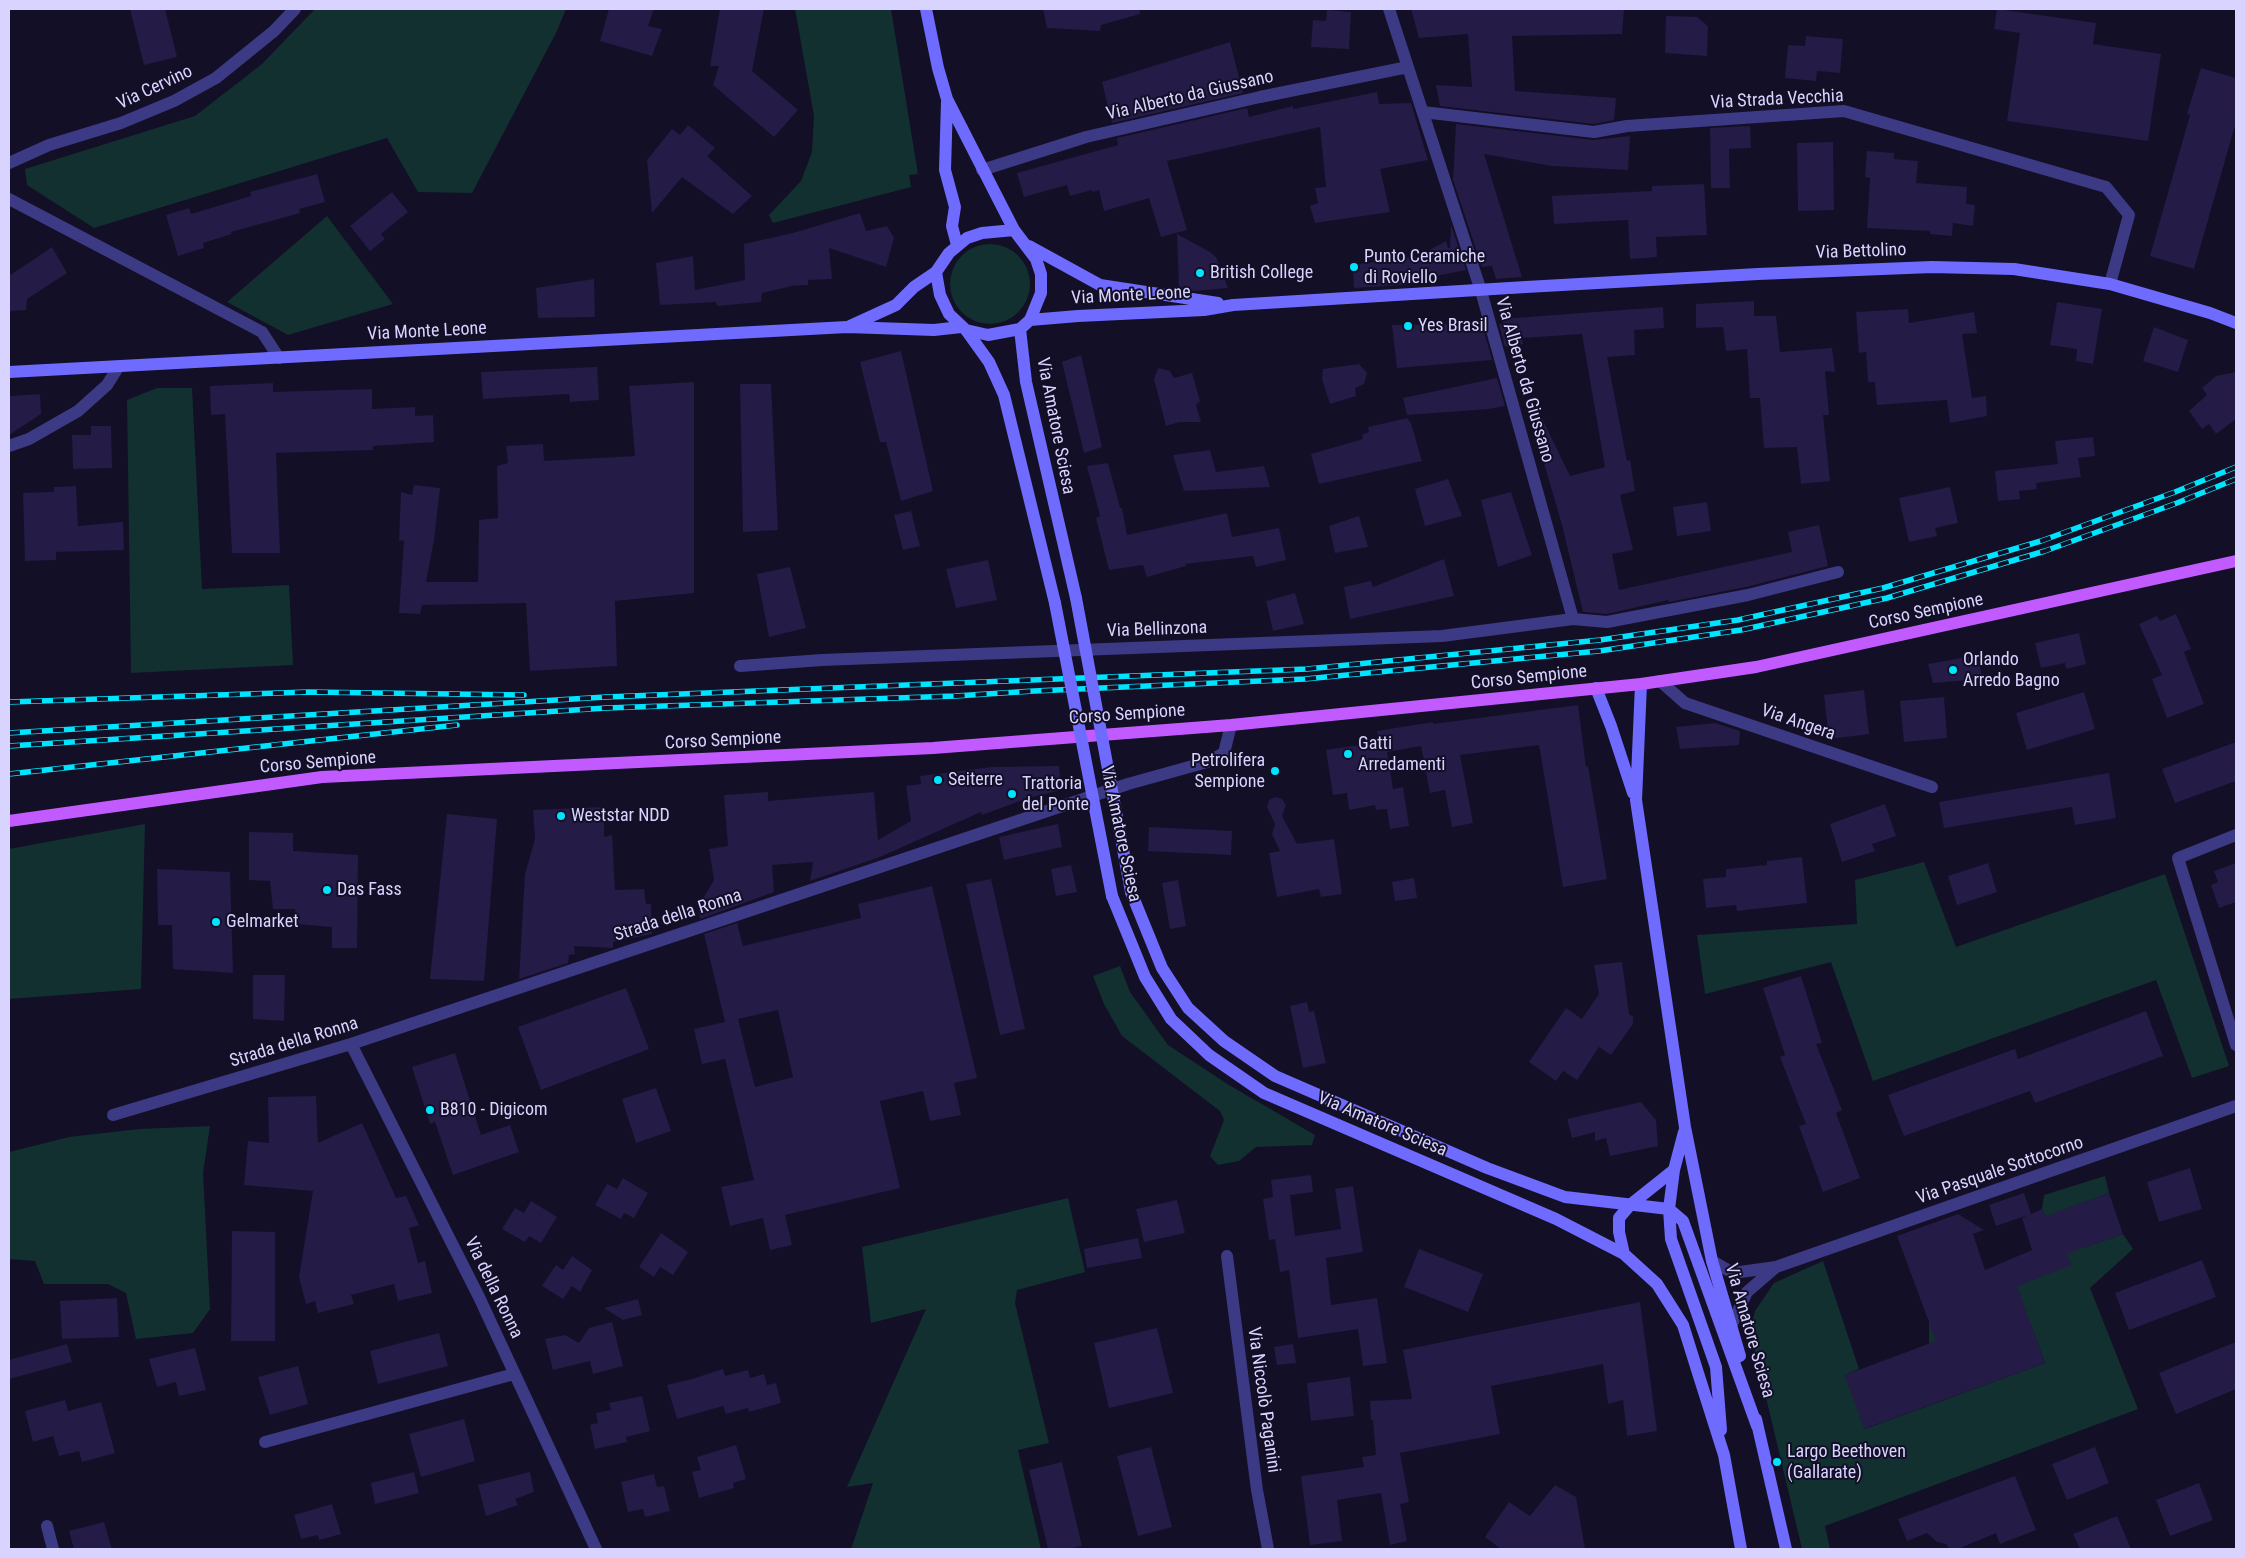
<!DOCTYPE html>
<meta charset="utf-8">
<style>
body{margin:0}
#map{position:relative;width:2245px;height:1558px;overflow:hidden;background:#130f26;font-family:"Roboto Condensed",sans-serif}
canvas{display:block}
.frame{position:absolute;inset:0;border:10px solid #d9d4ff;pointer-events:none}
</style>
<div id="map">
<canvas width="2245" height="1558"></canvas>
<div class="frame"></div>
</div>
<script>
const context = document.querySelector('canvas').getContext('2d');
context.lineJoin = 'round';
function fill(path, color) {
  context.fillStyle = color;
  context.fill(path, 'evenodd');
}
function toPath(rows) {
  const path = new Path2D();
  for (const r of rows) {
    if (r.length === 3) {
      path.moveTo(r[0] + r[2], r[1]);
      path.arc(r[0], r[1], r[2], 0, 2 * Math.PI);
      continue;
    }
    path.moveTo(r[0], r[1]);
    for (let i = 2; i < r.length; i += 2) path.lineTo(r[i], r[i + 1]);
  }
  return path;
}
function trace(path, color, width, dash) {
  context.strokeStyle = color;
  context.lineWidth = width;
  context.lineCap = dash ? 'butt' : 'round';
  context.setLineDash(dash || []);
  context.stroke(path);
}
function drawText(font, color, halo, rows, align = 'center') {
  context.font = font + ' "Roboto Condensed",sans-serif';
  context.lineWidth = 4;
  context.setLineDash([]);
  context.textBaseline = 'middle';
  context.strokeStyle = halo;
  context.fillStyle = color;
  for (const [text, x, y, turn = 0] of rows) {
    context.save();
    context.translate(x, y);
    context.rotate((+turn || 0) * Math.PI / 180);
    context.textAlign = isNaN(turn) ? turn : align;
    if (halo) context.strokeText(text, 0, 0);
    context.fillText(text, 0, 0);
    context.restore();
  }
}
fill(toPath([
 [315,9,566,9,556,33,472,193,418,192,387,138,94,228,27,185,25,169,195,116,262,64],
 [795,9,891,9,918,174,909,175,911,187,773,223,769,215,801,181,812,152,814,116],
 [327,216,393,304,288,335,227,302],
 [990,284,40],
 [157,388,192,388,202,589,289,585,293,665,131,673,127,400],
 [145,824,141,989,9,999,9,849],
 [1924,862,1956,947,2165,874,2229,1066,2192,1078,2156,980,1873,1081,1831,962,1705,994,1697,935,1857,924,1855,880],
 [1120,966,1130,992,1168,1045,1229,1085,1315,1135,1312,1145,1256,1147,1239,1161,1218,1165,1210,1156,1224,1120,1220,1111,1122,1036,1104,1004,1093,976],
 [210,1126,203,1173,210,1309,193,1333,136,1339,126,1293,108,1284,44,1284,35,1261,9,1259,9,1152,69,1137,139,1129],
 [2105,1176,2109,1193,2069,1208,2083,1248,2123,1234,2133,1249,2090,1288,2138,1409,1825,1526,1830,1549,1802,1549,1750,1330,1755,1311,1774,1283,1823,1261,1859,1369,1845,1375,1865,1429,2045,1363,2025,1309,1929,1344,1929,1320,2071,1264,2042,1209,2044,1195],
 [1068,1198,1085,1272,1017,1290,1015,1303,1049,1443,1018,1450,1041,1549,851,1549,873,1483,847,1487,926,1309,871,1323,862,1247]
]), '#12302f');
fill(toPath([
 [130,9,165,9,177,57,144,65],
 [609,9,654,9,648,26,662,29,652,56,600,41],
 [720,9,764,9,752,71,798,110,774,137,713,85,719,66,710,66],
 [1043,9,1139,9,1140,14,1101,25,1100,31,1047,28],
 [1411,9,1624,9,1622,34,1512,36,1515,91,1616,98,1614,120,1594,124,1440,106,1436,85,1472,87,1468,34,1419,38],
 [1997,9,2096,23,2093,44,2161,54,2148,141,2007,121,2020,33,1994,29],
 [1327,10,1351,12,1349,49,1311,47,1313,20,1326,21],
 [1666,16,1697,17,1708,26,1707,56,1665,53],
 [1806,36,1843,39,1840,73,1817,71,1816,81,1785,78,1788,45,1805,46],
 [1230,42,1243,93,1112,123,1102,82],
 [2201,68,2236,78,2236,122,2194,269,2150,256,2190,115,2187,114],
 [1377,92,1379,104,1411,103,1428,160,1380,169,1390,212,1315,223,1310,206,1318,203,1315,188,1326,187,1320,127,1167,161,1187,230,1161,237,1149,198,1104,211,1099,190,1092,192,1092,190,1070,196,1067,185,1024,197,1017,173,1118,145,1117,138,1247,108,1249,117,1293,106,1293,109],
 [1456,124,1593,140,1630,136,1628,170,1552,166,1484,154,1522,277,1496,279,1492,266,1482,267,1453,180],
 [688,125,715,148,707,156,752,196,733,214,682,177,652,213,647,160,672,129,680,135],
 [1750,126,1751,148,1729,149,1730,188,1711,188,1710,128],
 [1833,142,1834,210,1798,211,1797,143],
 [1867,151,1894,153,1894,159,1918,161,1916,183,1967,187,1966,204,1975,205,1973,226,1953,223,1952,236,1930,234,1930,231,1867,228,1870,178,1865,177],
 [317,174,325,202,299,209,300,213,231,232,232,234,203,243,204,248,178,256,166,215,189,208,191,214,251,196,250,192],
 [1704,184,1707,235,1656,237,1657,257,1630,259,1628,220,1554,224,1552,196,1652,191,1652,186],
 [392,192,408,212,381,234,385,239,370,251,350,226],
 [860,213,866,231,887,226,894,238,886,267,829,248,832,279,808,280,808,285,792,286,762,293,761,302,717,306,716,302,660,305,656,263,693,256,695,290,745,280,744,244,793,233],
 [1451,225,1466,270,1426,278,1427,283,1388,286,1388,283,1387,286,1354,288,1353,265,1419,256,1446,241,1448,248,1450,248],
 [1177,234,1210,252,1216,257,1228,288,1195,291,1179,289],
 [52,247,67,273,27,299,26,310,9,311,9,276],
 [594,279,595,317,538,318,536,288],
 [1754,301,1754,316,1776,316,1780,352,1832,348,1835,372,1825,371,1829,415,1823,415,1830,481,1801,484,1797,447,1764,448,1760,398,1750,398,1747,349,1726,351,1723,327,1696,328,1696,304],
 [2057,302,2102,309,2093,364,2076,361,2077,349,2050,345],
 [1663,307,1664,328,1634,330,1635,355,1607,357,1627,461,1630,460,1635,491,1620,495,1633,550,1612,554,1619,590,1792,552,1788,532,1819,525,1828,566,1746,587,1669,602,1668,600,1607,614,1583,612,1562,525,1530,415,1539,412,1570,476,1605,467,1582,334,1522,338,1523,344,1505,347,1499,324,1503,324,1501,319],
 [1908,309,1909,323,1974,312,1977,333,1962,334,1972,398,1986,396,1987,416,1950,423,1947,400,1877,405,1875,382,1868,382,1866,352,1859,353,1856,312],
 [1482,324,1492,360,1397,368,1392,325],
 [2154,327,2188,340,2178,372,2143,361],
 [901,351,933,491,901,501,886,442,880,442,860,362],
 [1081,355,1102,447,1084,453,1062,362],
 [1359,364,1367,373,1364,384,1355,388,1356,396,1330,404,1322,379,1323,369],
 [597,367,599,400,570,402,569,394,483,399,481,372],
 [1158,368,1170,371,1174,378,1192,373,1200,401,1196,405,1201,422,1180,422,1166,426,1154,379],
 [2236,372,2236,419,2216,434,2209,424,2202,429,2189,411,2207,395,2202,388,2216,376],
 [1497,378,1505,406,1489,409,1407,415,1403,398],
 [694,382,694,593,615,601,617,666,530,671,526,603,422,605,420,614,399,613,404,540,399,541,401,492,412,495,414,485,440,488,434,540,426,582,478,582,479,520,498,518,497,466,508,463,506,446,543,444,544,461,635,456,629,386],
 [273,383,273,392,372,389,372,409,415,407,415,416,433,415,434,442,373,446,373,450,276,453,280,553,232,553,225,414,211,415,210,386],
 [740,384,771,384,778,530,743,532],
 [40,394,41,414,9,435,9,396],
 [1407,418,1411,423,1422,461,1319,484,1311,454,1363,439,1362,435,1369,432,1368,427],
 [91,426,111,426,112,468,73,469,72,435,91,435],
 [2093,437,2095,456,2078,458,2081,477,2036,483,2037,489,2019,491,2020,499,1998,501,1995,471,2058,464,2055,441],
 [1210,450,1216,472,1264,466,1270,487,1184,491,1173,455],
 [1108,463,1120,508,1122,508,1127,535,1227,513,1232,537,1279,528,1286,560,1256,567,1253,556,1185,564,1186,566,1147,577,1143,565,1109,570,1096,518,1100,516,1087,466],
 [1448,479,1462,516,1425,526,1415,489],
 [76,486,78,526,123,522,124,550,56,552,56,560,25,561,23,493,54,492,54,487],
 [1950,487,1958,523,1935,528,1937,536,1909,542,1899,498],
 [1511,492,1532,555,1498,567,1481,500],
 [1707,502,1711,531,1677,536,1673,507],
 [911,511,920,546,903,550,894,515],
 [1359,516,1368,547,1335,553,1329,526],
 [1444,559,1454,596,1350,619,1344,587,1371,581,1373,587],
 [988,560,997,600,956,608,946,569],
 [790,567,806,628,769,637,757,574],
 [1295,593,1304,624,1273,631,1266,601],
 [2176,614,2191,649,2184,652,2204,704,2167,718,2152,679,2162,675,2139,624,2157,616,2160,621],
 [2079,633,2086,664,2066,669,2065,663,2041,668,2035,643],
 [1978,655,1982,679,1933,683,1928,664],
 [1864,690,1869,734,1829,739,1824,695],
 [2084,692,2095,729,2027,750,2016,713],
 [1944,697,1947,738,1904,742,1900,701],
 [1578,705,1586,767,1588,766,1607,879,1563,887,1539,745,1460,755,1473,823,1452,827,1445,790,1430,793,1421,746,1387,752,1393,789,1403,787,1409,826,1390,829,1387,809,1376,810,1375,805,1349,810,1347,793,1333,795,1326,750,1379,742,1377,731,1433,722,1433,724],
 [1715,723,1740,731,1739,745,1680,749,1676,727],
 [2236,742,2236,781,2175,803,2162,769],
 [1059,766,1061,790,1028,798,982,815,981,812,880,857,810,881,813,862,772,865,774,892,700,919,697,903,701,902,714,880,709,849,728,846,724,795,768,792,768,801,874,792,878,840,911,821,906,786,921,784,920,776,992,767],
 [2109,773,2116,818,2075,825,2072,807,1944,828,1939,802],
 [1275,797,1282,799,1286,805,1282,816,1297,844,1334,839,1342,894,1321,897,1319,889,1277,897,1269,853,1280,851,1272,834,1275,824,1267,807,1269,800],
 [1885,804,1896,836,1872,844,1875,851,1842,862,1830,824],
 [604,807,604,837,612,835,615,890,644,889,646,904,651,904,652,934,613,942,613,948,574,946,575,954,569,955,568,963,519,979,525,874,535,839,533,810],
 [447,814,497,819,484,981,430,979],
 [1058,824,1062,847,1004,860,999,837],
 [1149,827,1232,831,1231,855,1148,851],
 [249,832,293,833,293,851,358,855,357,948,332,948,332,927,296,924,295,909,273,909,270,881,249,880],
 [1802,857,1807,903,1737,911,1736,905,1706,908,1703,879,1726,877,1726,869,1767,865,1767,861],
 [1988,863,1997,892,1957,905,1948,876],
 [2236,863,2236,902,2219,908,2211,885,2218,882,2214,871],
 [1071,865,1077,892,1056,896,1051,869],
 [157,869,230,872,233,973,173,969,172,925,158,925],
 [1414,878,1417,898,1395,901,1392,882],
 [991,879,1025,1029,1000,1035,966,884],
 [1178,880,1186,926,1170,929,1162,883],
 [932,886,977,1078,954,1083,961,1115,930,1121,923,1091,880,1101,900,1188,785,1215,792,1245,770,1250,763,1218,730,1226,721,1187,754,1180,725,1059,702,1064,694,1029,725,1022,704,934,737,923,743,946,861,918,858,904],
 [778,1010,793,1077,755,1087,738,1019],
 [1622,962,1629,1014,1633,1017,1633,1024,1611,1055,1599,1047,1577,1080,1563,1071,1556,1081,1529,1062,1566,1008,1582,1019,1599,994,1594,965],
 [253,975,285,975,284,1021,253,1019],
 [1801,976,1822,1043,1816,1044,1842,1110,1836,1113,1860,1178,1823,1192,1799,1126,1806,1124,1780,1057,1785,1055,1763,988],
 [626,988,649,1049,541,1090,518,1027],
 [1307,1002,1309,1012,1314,1011,1326,1063,1303,1068,1290,1006],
 [2146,1011,2163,1056,2035,1103,2030,1091,1904,1136,1888,1095,2015,1049,2018,1059],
 [455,1053,481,1135,510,1125,519,1152,453,1175,435,1122,430,1124,412,1067],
 [656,1088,671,1131,636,1143,622,1099],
 [316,1096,318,1143,362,1123,396,1198,406,1196,419,1225,409,1228,418,1263,425,1261,432,1293,398,1301,394,1284,351,1295,354,1304,318,1313,315,1301,306,1304,299,1277,313,1191,244,1185,248,1141,269,1143,268,1097],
 [1641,1102,1656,1120,1658,1146,1610,1156,1606,1138,1595,1141,1595,1132,1572,1138,1567,1119],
 [2190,1168,2202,1209,2159,1222,2147,1182],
 [1311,1175,1313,1192,1290,1195,1295,1236,1341,1229,1335,1189,1353,1186,1363,1252,1326,1258,1331,1305,1377,1298,1387,1363,1363,1366,1358,1329,1298,1338,1289,1270,1280,1272,1275,1239,1269,1240,1263,1199,1273,1197,1271,1180],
 [623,1178,648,1193,634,1218,624,1213,621,1219,595,1205,607,1184,617,1189],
 [2024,1193,2031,1214,2042,1209,2046,1216,2109,1193,2123,1234,2066,1254,2072,1265,2017,1286,2045,1363,1864,1429,1845,1375,1936,1341,1897,1236,1958,1214,1984,1230,1973,1234,1985,1270,2032,1250,2022,1218,2028,1215,1996,1226,1989,1205],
 [1177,1200,1185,1233,1144,1242,1136,1209],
 [531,1201,557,1217,541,1243,529,1236,525,1242,502,1229,515,1208,524,1213],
 [232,1231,275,1232,275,1341,231,1341],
 [661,1233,688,1252,673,1275,660,1267,654,1277,639,1267],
 [1138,1238,1142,1258,1087,1268,1084,1249],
 [1419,1249,1483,1274,1468,1312,1404,1287],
 [572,1256,592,1270,580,1292,572,1286,563,1299,542,1286,556,1265,563,1270],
 [2202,1260,2216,1297,2129,1330,2115,1293],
 [117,1298,119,1337,62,1339,60,1301],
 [638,1299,642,1315,623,1320,604,1308],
 [1640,1302,1657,1431,1627,1436,1623,1400,1608,1404,1603,1364,1491,1386,1500,1434,1400,1453,1409,1502,1400,1504,1407,1541,1390,1545,1381,1493,1337,1500,1342,1541,1310,1545,1301,1476,1364,1467,1362,1457,1376,1455,1373,1420,1371,1420,1370,1401,1412,1399,1403,1350],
 [612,1322,623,1366,593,1374,590,1361,553,1370,545,1339,565,1335,579,1343,589,1328],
 [1157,1328,1173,1393,1109,1408,1094,1343],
 [439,1333,448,1366,378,1384,370,1351],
 [2236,1342,2236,1389,2176,1414,2159,1373],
 [67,1344,72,1362,9,1379,9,1360],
 [1293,1344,1296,1363,1277,1365,1274,1347],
 [195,1348,206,1390,179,1396,176,1382,157,1387,149,1359],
 [298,1366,308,1404,270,1415,258,1377],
 [723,1369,725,1376,748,1370,750,1378,764,1374,767,1385,776,1383,781,1403,749,1412,748,1408,726,1414,723,1406,677,1419,667,1385,692,1379],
 [1350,1377,1354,1416,1311,1421,1307,1383],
 [642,1396,650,1431,626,1437,627,1442,595,1449,590,1425,598,1423,596,1413,611,1410,609,1403],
 [65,1400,68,1411,101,1402,115,1453,82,1462,79,1451,59,1456,53,1436,33,1442,25,1411],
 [464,1419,475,1461,421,1477,409,1434],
 [736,1445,746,1479,733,1483,734,1488,699,1498,692,1472,701,1470,697,1457],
 [1151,1447,1172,1527,1138,1536,1117,1456],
 [2095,1447,2109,1483,2067,1500,2052,1464],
 [1062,1462,1082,1546,1068,1549,1048,1549,1029,1470],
 [414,1472,419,1493,375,1504,371,1483],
 [530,1472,534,1492,515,1499,518,1505,486,1516,478,1485],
 [654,1474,657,1487,664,1486,670,1511,645,1517,643,1509,628,1512,621,1482],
 [2015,1476,2036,1530,2000,1544,1996,1533,1958,1549,1949,1549,1946,1544,1937,1542,1927,1533,1907,1541,1898,1519],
 [2199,1483,2213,1520,2170,1536,2156,1500],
 [1555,1485,1576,1497,1585,1549,1501,1549,1485,1537,1509,1502,1530,1516],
 [332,1504,341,1534,319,1540,318,1535,301,1539,294,1515],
 [2117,1516,2131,1549,2080,1549,2073,1534],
 [104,1522,112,1549,74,1549,69,1531]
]), '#241b47');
trace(toPath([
 [1389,9,1481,291,1573,619],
 [1423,112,1594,132,1627,126,1844,111,2106,187,2129,215,2110,284],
 [9,163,49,145,121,123,174,101,216,78,274,31,295,9],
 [982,170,1086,137,1260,97,1408,67],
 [9,199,262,332,279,358],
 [9,446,29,439,78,411,107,385,119,366],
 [740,666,822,660,1442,636,1573,619,1607,622,1748,595,1838,572],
 [1660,681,1685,703,1932,787],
 [2236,835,2178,858,2236,1045],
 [351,1044,479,1297,596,1549],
 [113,1115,351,1044,1128,784,1207,762,1224,753,1231,725],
 [1227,1256,1257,1490,1268,1549],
 [1712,1261,1733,1273,1776,1267,2236,1106],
 [1732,1324,1747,1292,1776,1267],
 [265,1442,514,1374],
 [47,1526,53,1549]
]), '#3d3a85', 12);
trace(toPath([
 [926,9,938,68,947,99,1014,230,1036,259,1041,274,1041,293,1030,320,1020,329,988,335,966,330,949,314,940,295,936,272],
 [947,102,945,170,955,207,952,226,957,245],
 [1029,246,1100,285,1218,303],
 [1030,320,1078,316,1204,310,1233,305,1526,287,1758,274,1932,267,2014,269,2110,284,2210,313,2236,323],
 [850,326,896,305,914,287,936,272,949,253,967,238,982,233,1014,230],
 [1020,329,1026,382,1076,598],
 [966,330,989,362,1004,395,1055,603],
 [9,372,847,327,934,330,961,327],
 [1641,684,1636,800,1685,1127,1712,1261,1740,1356],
 [1596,688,1611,726,1633,793],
 [1131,892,1162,968,1188,1008,1224,1041,1275,1076,1487,1168,1565,1197,1669,1209,1683,1221,1757,1426],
 [1112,896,1145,977,1171,1019,1209,1055,1264,1093,1556,1219,1624,1254,1657,1284,1683,1325,1698,1373,1724,1455,1741,1549],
 [1684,1132,1674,1170,1669,1209,1671,1239,1716,1367,1721,1430],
 [1624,1254,1619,1232,1619,1218,1630,1205,1674,1170],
 [1756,1419,1786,1549]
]), '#6f6bff', 12);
trace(toPath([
 [9,821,322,777,933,748,1231,725,1641,684,1756,667,2236,561]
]), '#c25bff', 12);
const rail = toPath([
 [9,702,308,692,524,695],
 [9,733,606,697,1307,669,1600,640,1738,620,1883,588,2041,541,2175,492,2236,467],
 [9,746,606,708,955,696,1034,691,1305,679,1599,651,1741,630,1887,598,2045,551,2177,503,2236,479],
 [9,774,457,725]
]);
trace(rail, '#00e5ff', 5.5);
trace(rail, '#130f26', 4, [11]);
trace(toPath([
 [1076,598,1131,892],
 [1055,603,1112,896]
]), '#6f6bff', 12);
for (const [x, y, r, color] of [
 [1354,267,5,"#00e5ff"],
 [1200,273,5,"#00e5ff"],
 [1408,326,5,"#00e5ff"],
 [1953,670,5,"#00e5ff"],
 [1348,754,5,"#00e5ff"],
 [1275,771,5,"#00e5ff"],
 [938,780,5,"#00e5ff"],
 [1012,794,5,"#00e5ff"],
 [561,816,5,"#00e5ff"],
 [327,890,5,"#00e5ff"],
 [216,922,5,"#00e5ff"],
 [430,1110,5,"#00e5ff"],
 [1777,1462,5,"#00e5ff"]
]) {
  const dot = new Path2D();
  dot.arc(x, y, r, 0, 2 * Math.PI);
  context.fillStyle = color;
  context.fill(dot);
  trace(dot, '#130f26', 2);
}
drawText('18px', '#d9d4ff', '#130f26', [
 ["Via Cervino",155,88,-25],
 ["Via Alberto da Giussano",1190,96,-13],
 ["Via Strada Vecchia",1777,100,-3],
 ["Via Bettolino",1861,252,-2],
 ["Via Monte Leone",1131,296,-3],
 ["Via Monte Leone",427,332,-3],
 ["Via Alberto da Giussano",1524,380,74],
 ["Via Amatore Sciesa",1055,426,79],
 ["Corso Sempione",1926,612,-12],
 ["Via Bellinzona",1157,630,-2],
 ["Corso Sempione",1529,678,-6],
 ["Corso Sempione",1127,715,-4],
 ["Via Angera",1798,723,19],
 ["Corso Sempione",723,741,-3],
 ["Corso Sempione",318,763,-5],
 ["Via Amatore Sciesa",1120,834,78],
 ["Strada della Ronna",678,916,-18],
 ["Strada della Ronna",294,1043,-17],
 ["Via Amatore Sciesa",1382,1125,23],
 ["Via Pasquale Sottocorno",2000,1171,-19],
 ["Via della Ronna",493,1288,64],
 ["Via Amatore Sciesa",1749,1331,74],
 ["Via Niccolò Paganini",1263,1400,82]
]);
drawText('18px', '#d9d4ff', '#130f26', [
 ["Punto Ceramiche",1364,257],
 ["di Roviello",1364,278],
 ["British College",1210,273],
 ["Yes Brasil",1418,326],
 ["Orlando",1963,660],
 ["Arredo Bagno",1963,681],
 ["Gatti",1358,744],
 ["Arredamenti",1358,765],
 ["Petrolifera",1265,761,"right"],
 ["Sempione",1265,782,"right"],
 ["Seiterre",948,780],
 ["Trattoria",1022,784],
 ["del Ponte",1022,805],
 ["Weststar NDD",571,816],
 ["Das Fass",337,890],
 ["Gelmarket",226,922],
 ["B810 - Digicom",440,1110],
 ["Largo Beethoven",1787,1452],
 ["(Gallarate)",1787,1473]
], 'left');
</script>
